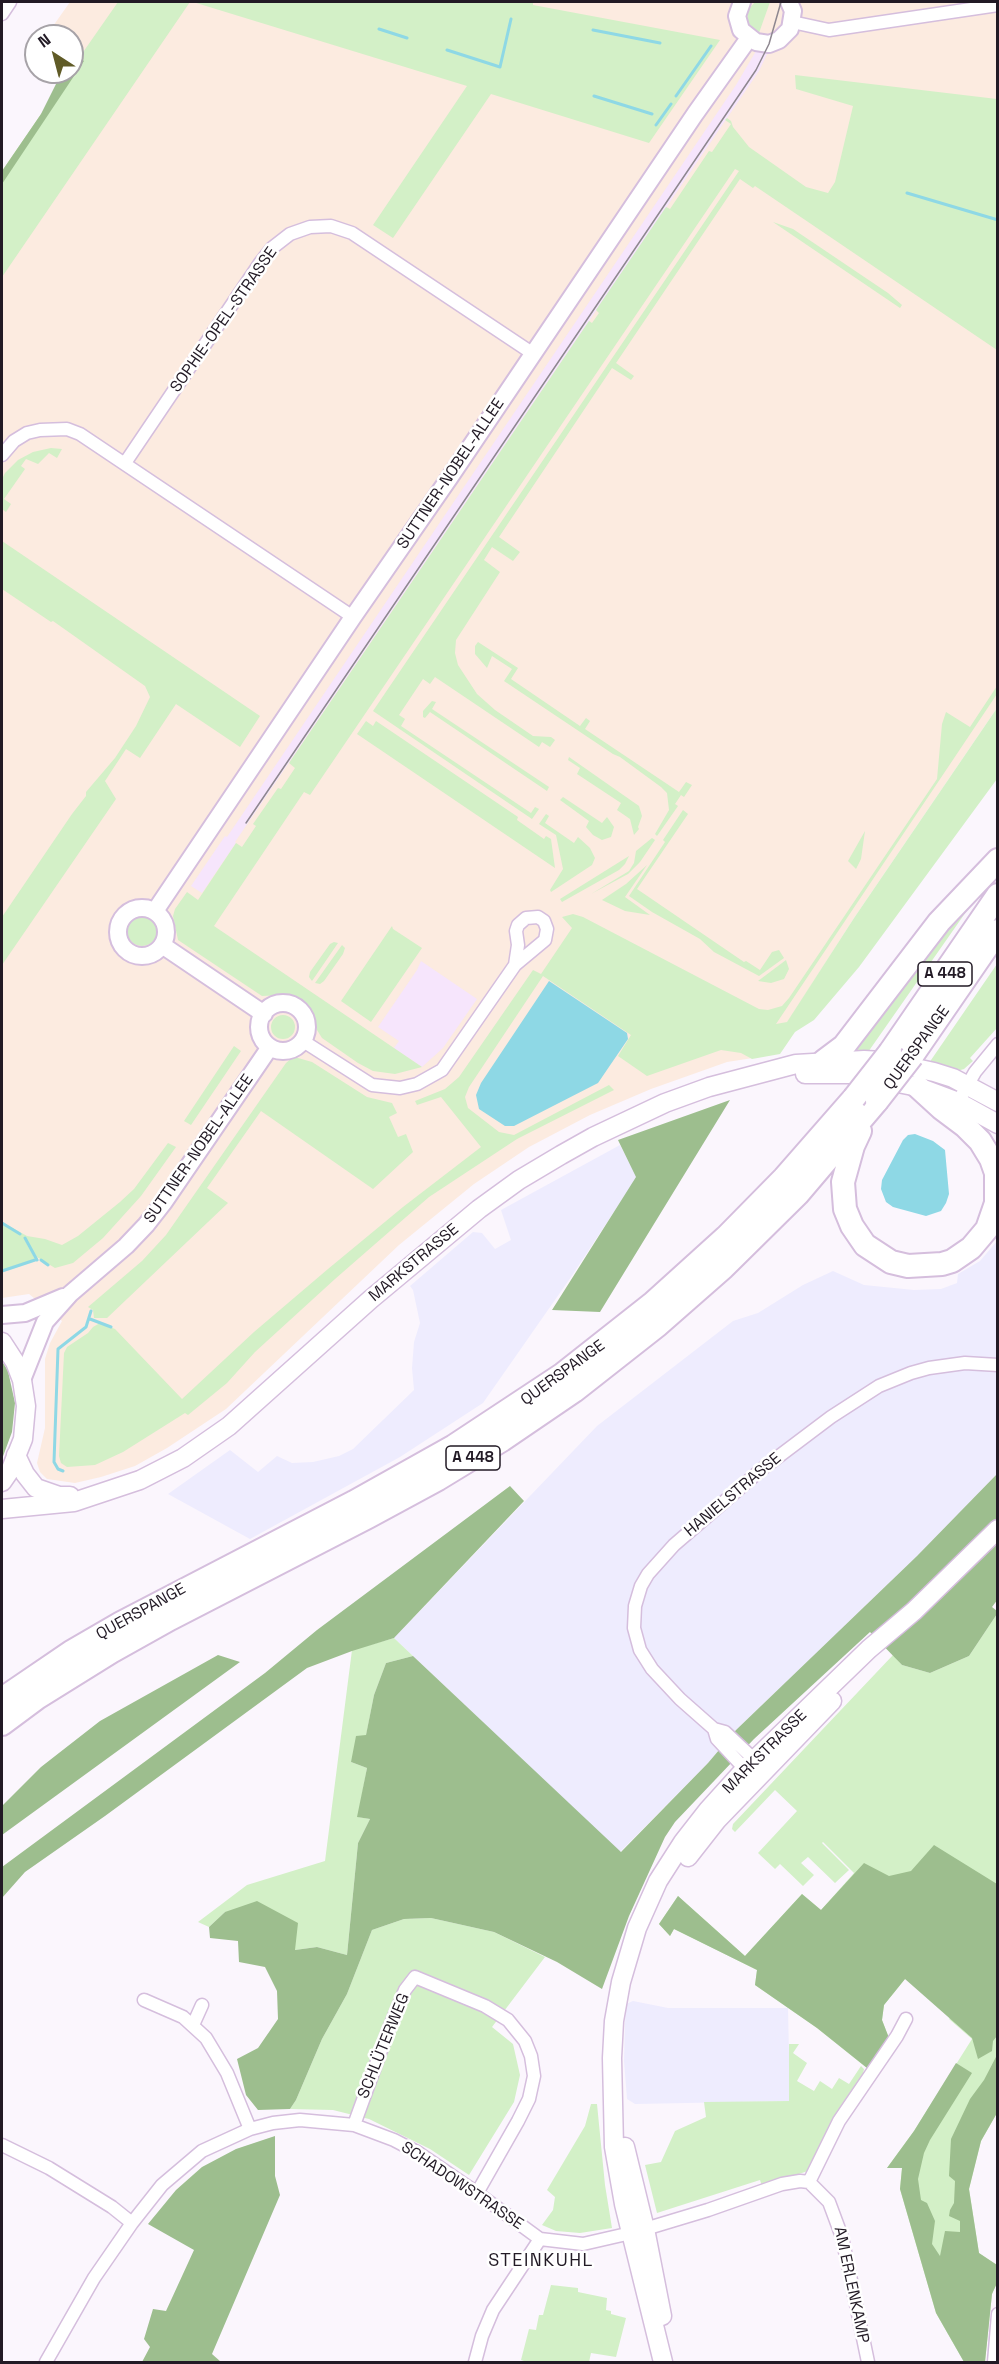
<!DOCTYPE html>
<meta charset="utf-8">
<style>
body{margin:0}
#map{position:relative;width:999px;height:2364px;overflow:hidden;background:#fbf6fd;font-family:"Space Grotesk",sans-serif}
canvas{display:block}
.frame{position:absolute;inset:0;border:3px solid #221a25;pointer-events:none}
.north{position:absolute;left:24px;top:24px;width:60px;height:60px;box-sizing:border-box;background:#fff;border:2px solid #a7a3a8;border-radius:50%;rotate:324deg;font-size:16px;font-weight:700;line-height:24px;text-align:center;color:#221a25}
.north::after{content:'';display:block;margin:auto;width:21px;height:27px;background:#605b27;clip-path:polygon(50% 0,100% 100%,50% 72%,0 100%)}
</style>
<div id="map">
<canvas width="999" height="2364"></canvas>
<div class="frame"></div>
<div class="north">N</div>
</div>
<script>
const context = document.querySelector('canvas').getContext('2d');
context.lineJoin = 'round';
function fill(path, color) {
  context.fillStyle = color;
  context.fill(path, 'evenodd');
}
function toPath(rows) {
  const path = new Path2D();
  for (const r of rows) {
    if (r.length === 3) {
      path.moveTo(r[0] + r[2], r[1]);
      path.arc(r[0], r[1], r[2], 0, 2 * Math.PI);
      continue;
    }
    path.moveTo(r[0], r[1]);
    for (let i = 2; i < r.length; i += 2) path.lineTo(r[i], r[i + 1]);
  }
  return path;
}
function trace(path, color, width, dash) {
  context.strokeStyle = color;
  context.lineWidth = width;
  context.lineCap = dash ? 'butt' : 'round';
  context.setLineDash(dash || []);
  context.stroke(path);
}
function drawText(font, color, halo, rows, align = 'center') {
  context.font = font + ' "Space Grotesk",sans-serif';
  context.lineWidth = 5;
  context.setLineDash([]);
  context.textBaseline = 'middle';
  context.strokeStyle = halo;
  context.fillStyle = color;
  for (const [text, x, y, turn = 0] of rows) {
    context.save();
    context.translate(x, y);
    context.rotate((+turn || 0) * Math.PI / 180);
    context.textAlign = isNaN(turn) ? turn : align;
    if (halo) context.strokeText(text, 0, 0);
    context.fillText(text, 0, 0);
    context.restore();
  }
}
fill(toPath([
 [620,1145,637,1177,571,1277,483,1403,400,1457,250,1539,168,1494,230,1450,258,1472,277,1456,292,1463,313,1462,339,1456,353,1449,414,1390,412,1368,414,1342,420,1323,413,1290,410,1286,473,1232,482,1233,495,1249,511,1240,501,1210],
 [997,1241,997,1474,917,1556,736,1730,708,1763,620,1852,394,1638,597,1426,733,1321,758,1313,803,1285,833,1271,864,1285,914,1290,941,1289,957,1283,958,1274,980,1261],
 [633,2001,668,2008,788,2008,790,2101,635,2104,627,2099,624,2061,625,2024,626,2004]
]), '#eeecfe');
fill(toPath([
 [70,2,997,2,997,708,854,918,766,1056,727,1062,651,1089,590,1115,529,1147,474,1184,399,1245,226,1409,167,1448,135,1466,101,1477,75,1483,47,1479,40,1472,37,1463,45,1428,45,1359,50,1343,62,1321,29,1294,2,1298,2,171,70,72,72,72,72,36,46,36]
]), '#fcebe0');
fill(toPath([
 [769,50,759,71,235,842,236,843,202,893,191,886,225,836,227,837,736,85,756,51],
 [421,961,477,999,443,1048,422,1067,394,1048,399,1041,378,1027,417,970]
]), '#f6e5fc');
fill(toPath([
 [118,2,190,2,2,277,2,171,70,72,72,72,72,68],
 [193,2,533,2,533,5,720,40,649,143,491,94,393,238,373,225,467,86],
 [755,2,770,2,759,33,751,28,747,19,748,10],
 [795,75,997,99,997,350,755,186,753,188,740,179,616,363,634,376,631,380,612,368,499,537,520,552,513,561,492,547,484,560,500,572,456,640,455,653,458,665,477,694,495,710,533,736,551,737,555,740,550,747,542,742,539,747,435,677,430,684,423,679,399,715,405,719,401,726,531,813,535,807,539,809,532,819,373,711,739,171,735,169,310,795,304,792,214,926,422,1067,395,1074,373,1071,358,1063,322,1038,317,1030,312,1011,300,1000,284,995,262,996,178,940,173,916,175,909,187,892,198,900,236,843,242,847,256,826,253,824,278,788,281,789,295,768,289,763,589,321,592,323,599,313,596,310,666,207,670,209,709,151,712,152,731,124,725,120,727,118,731,121,733,127,749,147,806,187,828,193,835,182,853,106,796,89],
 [773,222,793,229,888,293,902,305,900,308],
 [51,448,62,449,57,458,49,453,38,464,26,459,21,466,25,469,4,499,11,504,6,512,2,509,2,479,5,473,18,460,33,452],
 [2,541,260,716,240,747,176,704,140,758,126,749,105,781,116,799,2,965,2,917,72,814,86,796,86,792,115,758,136,726,150,697,145,686,53,621,51,622,2,589],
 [478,642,518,668,511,679,580,726,586,718,590,721,585,729,679,792,686,782,692,785,684,797,681,795,675,804,678,806,657,836,655,834,669,810,667,793,661,787,620,757,613,754,504,681,512,669,492,656,487,668,475,654,475,646],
 [997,686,997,694,776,1024,787,1022,854,918,997,708,997,779,859,967,814,1020,795,1032,780,1054,752,1059,741,1053,721,1050,647,1076,618,1056,631,1035,543,976,469,1087,465,1097,468,1108,499,1132,514,1135,609,1085,614,1090,517,1139,429,1197,335,1279,255,1352,227,1383,188,1415,185,1413,123,1452,95,1465,67,1467,61,1463,59,1456,64,1353,67,1347,88,1333,93,1327,100,1323,115,1329,182,1399,254,1332,328,1269,403,1207,481,1147,441,1097,417,1105,415,1101,445,1089,459,1077,533,970,541,974,572,928,562,917,573,914,583,917,759,1009,768,1010,782,1006,789,998,937,779,942,724,946,712,970,727],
 [432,701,436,702,432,709,549,787,547,791,430,712,425,718,423,717,423,711],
 [366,721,373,726,376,721,518,817,517,820,544,839,546,836,551,839,555,868,357,734],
 [569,757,639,806,642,816,638,827,639,829,634,835,630,819,617,810,621,803,577,774,580,768,568,760],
 [563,797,602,823,607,817,614,827,611,837,602,840,593,835,586,827,589,821,560,800],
 [683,810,688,814,637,889,744,962,746,961,760,970,772,952,779,950,784,958,759,976,714,952,700,939,652,912,629,896,665,842,663,840],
 [546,814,549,816,545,823,574,843,578,837,590,848,595,858,592,865,551,892,550,890,563,869,556,835,539,824],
 [865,831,861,859,856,869,848,861],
 [652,838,655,840,640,862,628,874,591,894,629,871,634,863,636,851],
 [629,856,625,864,619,870,562,902,560,899],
 [647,865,625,897,650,915,625,911,602,900,626,884],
 [982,889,866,1055,845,1054,910,968],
 [142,931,15],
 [392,926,393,929,422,948,371,1022,341,1001],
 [334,942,338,943,312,981,309,977,310,972,330,944],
 [342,945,345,948,343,954,324,981,320,984,315,983],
 [786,960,789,969,784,979,771,983,758,981],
 [997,964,997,1028,970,1058,973,1061,964,1069,957,1071,929,1063],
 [283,1027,12],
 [234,1046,241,1051,191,1125,184,1121],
 [298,1058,312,1062,367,1097,392,1103,397,1113,389,1117,398,1137,406,1134,413,1152,373,1189,261,1111,207,1188,228,1203,107,1318,94,1318,93,1310,88,1307,142,1261,166,1235,286,1063,292,1058],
 [168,1143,176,1147,141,1196,103,1238,73,1263,55,1268,37,1257,23,1237,35,1259,2,1270,2,1222,27,1236,45,1239,62,1245,78,1236,120,1202,134,1189],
 [997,1614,997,2113,981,2141,969,2189,979,2253,997,2265,997,2283,992,2294,985,2362,964,2362,936,2313,900,2189,902,2168,887,2168,914,2131,972,2039,949,2019,978,1978,905,1979,884,2005,882,2020,889,2038,867,2068,817,2028,755,1985,757,1970,674,1929,670,1936,659,1924,678,1896,745,1956,802,1894,821,1910,854,1873,823,1842,822,1843,849,1870,835,1883,808,1857,801,1863,814,1875,803,1886,780,1864,775,1869,758,1853,797,1811,775,1790,735,1832,732,1829,733,1824,893,1655,902,1665,930,1673,969,1656],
 [394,1638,413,1656,386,1663,374,1695,366,1736,351,1762,367,1768,358,1817,370,1819,358,1843,347,1955,317,1947,295,1950,225,1912,209,1927,198,1922,247,1885,325,1861,352,1650],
 [431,1918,494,1932,545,1957,492,2027,513,2044,520,2075,514,2102,469,2175,430,2149,369,2119,333,2110,290,2109,296,2100,322,2039,347,1994,372,1930,404,1919],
 [789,2044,799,2044,793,2053,807,2063,797,2081,814,2091,820,2081,832,2089,839,2078,849,2084,861,2066,864,2069,863,2074,836,2115,808,2171,762,2186,760,2180,657,2213,645,2165,661,2162,675,2131,706,2117,704,2102,789,2101],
 [591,2104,597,2104,605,2185,612,2228,580,2233,556,2231,542,2225,553,2210,555,2197,547,2190,585,2126],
 [551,2285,578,2288,578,2292,607,2298,606,2310,611,2311,611,2314,626,2318,616,2357,591,2353,589,2362,527,2362,521,2360,529,2329,536,2330,539,2315,543,2315]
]), '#d3f0c7');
fill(toPath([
 [72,53,84,61,2,184,2,171,41,114,62,72,72,72],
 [730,1100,600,1312,552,1310,636,1177,618,1140],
 [2,1361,8,1371,15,1403,12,1432,2,1459],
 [997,1474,998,1599,992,1607,997,1611,997,1614,969,1656,930,1673,902,1665,870,1632,754,1739,675,1822,665,1837,629,1916,602,1989,557,1962,494,1932,431,1918,404,1919,372,1930,347,1994,322,2039,296,2100,290,2109,258,2110,246,2095,237,2059,258,2048,278,2019,277,1991,265,1967,239,1962,238,1941,210,1938,209,1927,225,1912,257,1901,298,1923,295,1950,317,1947,347,1955,358,1843,370,1819,357,1817,367,1768,351,1762,356,1736,366,1735,374,1695,386,1663,413,1656,621,1852,708,1763,736,1730,917,1556],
 [510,1486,524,1501,394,1638,352,1651,307,1668,105,1816,25,1872,2,1898,2,1867,265,1673,317,1630],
 [218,1655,240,1662,2,1835,2,1806,41,1767,100,1721],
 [934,1845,997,1884,997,2036,993,2041,992,2051,978,2059,972,2038,905,1979,884,2005,882,2020,889,2038,867,2068,817,2028,755,1985,757,1970,674,1929,670,1936,659,1924,678,1896,745,1956,802,1894,821,1910,864,1863,889,1876,911,1871],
 [997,2055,997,2113,981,2141,969,2189,979,2253,997,2265,997,2283,992,2294,985,2362,964,2362,936,2313,900,2189,902,2168,887,2168,914,2131,956,2063,972,2073,930,2140,924,2153,918,2179,921,2200,927,2203,935,2221,932,2244,940,2256,945,2231,960,2232,960,2221,949,2216,950,2210,954,2203,955,2181,949,2176,951,2139,970,2099,984,2080],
 [275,2136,275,2176,280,2195,212,2354,221,2362,142,2362,150,2347,144,2339,153,2309,166,2311,194,2250,148,2224,176,2190,202,2167,236,2149]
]), '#9dbe8e');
fill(toPath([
 [549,981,627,1033,628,1039,598,1083,514,1126,505,1126,479,1109,476,1095,481,1083],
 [915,1134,933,1141,945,1150,949,1194,946,1203,941,1211,926,1216,893,1207,886,1202,881,1189,882,1180,903,1140,908,1135]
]), '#8ed8e5');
trace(toPath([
 [379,29,407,38],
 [593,30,660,43],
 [447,50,500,67,511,19],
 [594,96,652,114],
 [676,96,711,46],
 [656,125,671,104],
 [907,193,998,220],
 [2,1223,20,1234],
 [25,1238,37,1260],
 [41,1260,48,1265],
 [2,1271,35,1260],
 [90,1319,111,1327],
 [63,1471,58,1469,54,1462,58,1349,86,1327,91,1311]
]), '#8ed8e5', 3);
const minor = toPath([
 [2,14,10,2],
 [792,22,829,30,998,5],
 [2,455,14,441,27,433,40,430,67,429,80,434,353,617],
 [125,463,260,263,272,248,290,234,310,227,331,226,352,233,532,353],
 [303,1041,372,1085,400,1088,417,1084,442,1070,515,965,545,940,547,929,544,921,538,917,526,918,518,925,516,931,518,945,515,965],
 [958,1102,975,1072,998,1044],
 [714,1729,725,1732,759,1764],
 [752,1770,745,1769,717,1739,714,1729,680,1699,652,1669,640,1650,634,1628,635,1606,641,1586,648,1574,674,1545,762,1469,831,1417,879,1386,911,1373,929,1368,965,1363,998,1365],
 [144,2000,183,2017,206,2038,227,2073,250,2129],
 [193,2025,202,2005],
 [354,2125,388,2031,405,1990,415,1977,485,2006,508,2020,525,2041,531,2056,534,2076,529,2099,518,2121,477,2193],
 [2,2145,49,2168,112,2207,132,2223],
 [809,2182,839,2121,897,2036,906,2019],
 [645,2229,708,2210,782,2184,800,2181,809,2182,829,2202,842,2237,868,2362],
 [46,2362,94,2278,132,2223,162,2185,202,2151,250,2129,273,2123,300,2120,354,2125,394,2140,417,2152,477,2193,540,2239,583,2244,631,2233],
 [475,2362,482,2336,493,2310,540,2239],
 [994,2362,998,2314]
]);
const tertiary = toPath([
 [742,2,737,16,741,30,756,42,769,44,779,40,790,29,793,11,789,2],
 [142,932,24],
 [155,911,353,617,450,477,695,114,749,38],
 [162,945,264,1014],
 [283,1027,24],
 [2,1315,25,1313,63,1297],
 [22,1380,45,1322,70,1294,126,1246,146,1225,164,1202,270,1047]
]);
const secondary = toPath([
 [805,1074,853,1074,918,1087,958,1102,998,1124],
 [2,1342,15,1362,22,1380,26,1406,23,1439,11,1469,2,1482],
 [16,1455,25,1474,36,1488,59,1496,70,1496],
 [2,1509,74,1502,140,1480,183,1458,229,1426,371,1299,479,1209,519,1180,561,1155,593,1137,665,1103,709,1087,796,1064,864,1060,883,1061,934,1072,953,1078,998,1102],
 [688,1857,717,1820,832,1701],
 [625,2147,645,2229,662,2316],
 [663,2362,624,2204,614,2147,612,2058,614,2021,621,1982,637,1928,658,1881,683,1842,708,1810,745,1769,869,1649,914,1611,998,1529]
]);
const motorway = toPath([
 [890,1052,998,895],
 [912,1056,998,931],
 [824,1061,844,1046,939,922,998,860],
 [860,1131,853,1146,843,1182,845,1209,852,1226,865,1245,891,1262,908,1266,942,1264,952,1261,971,1248,987,1229,996,1203,996,1173,991,1159,980,1141,965,1126,941,1108,918,1087],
 [2,1699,71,1652,121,1623,354,1502,454,1446,563,1374,653,1303,726,1237,784,1178,854,1098],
 [2,1724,37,1698,111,1652,170,1619,368,1517,438,1479,502,1440,574,1391,658,1325,723,1268,798,1194,877,1101]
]);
trace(minor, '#d5bedd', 15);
trace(tertiary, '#d5bedd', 20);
trace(secondary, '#d5bedd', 21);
trace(motorway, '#d5bedd', 26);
trace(minor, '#fff', 12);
trace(tertiary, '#fff', 16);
trace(secondary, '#fff', 18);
trace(motorway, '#fff', 22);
trace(toPath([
 [246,823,756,70,769,44,781,2]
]), '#8e8790', 1.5);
const motorwayBridge = toPath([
 [854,1098,890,1052],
 [877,1101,912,1056]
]);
trace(motorwayBridge, '#d5bedd', 26, []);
trace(motorwayBridge, '#fff', 22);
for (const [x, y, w] of [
 [945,974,54],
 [473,1458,54]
]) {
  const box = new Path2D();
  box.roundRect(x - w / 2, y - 12, w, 24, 4.5);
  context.fillStyle = '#fff';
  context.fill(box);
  trace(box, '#221a25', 1.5);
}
drawText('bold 15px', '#221a25', null, [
 ["A 448",945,974],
 ["A 448",473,1458]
]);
drawText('16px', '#221a25', '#fff', [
 ["SOPHIE-OPEL-STRASSE",224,320,-55],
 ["SUTTNER-NOBEL-ALLEE",451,474,-56],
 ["QUERSPANGE",917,1048,-54],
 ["SUTTNER-NOBEL-ALLEE",199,1149,-55],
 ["MARKSTRASSE",414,1263,-40],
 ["QUERSPANGE",563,1373,-36],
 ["HANIELSTRASSE",733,1495,-40],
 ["QUERSPANGE",141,1612,-29],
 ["MARKSTRASSE",765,1752,-45],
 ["SCHLÜTERWEG",384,2046,-68],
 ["SCHADOWSTRASSE",462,2186,34],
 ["AM ERLENKAMP",851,2285,78]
]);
context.letterSpacing = '1.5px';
drawText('18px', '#221a25', '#fff', [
 ["STEINKUHL",541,2261]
]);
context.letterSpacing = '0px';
</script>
